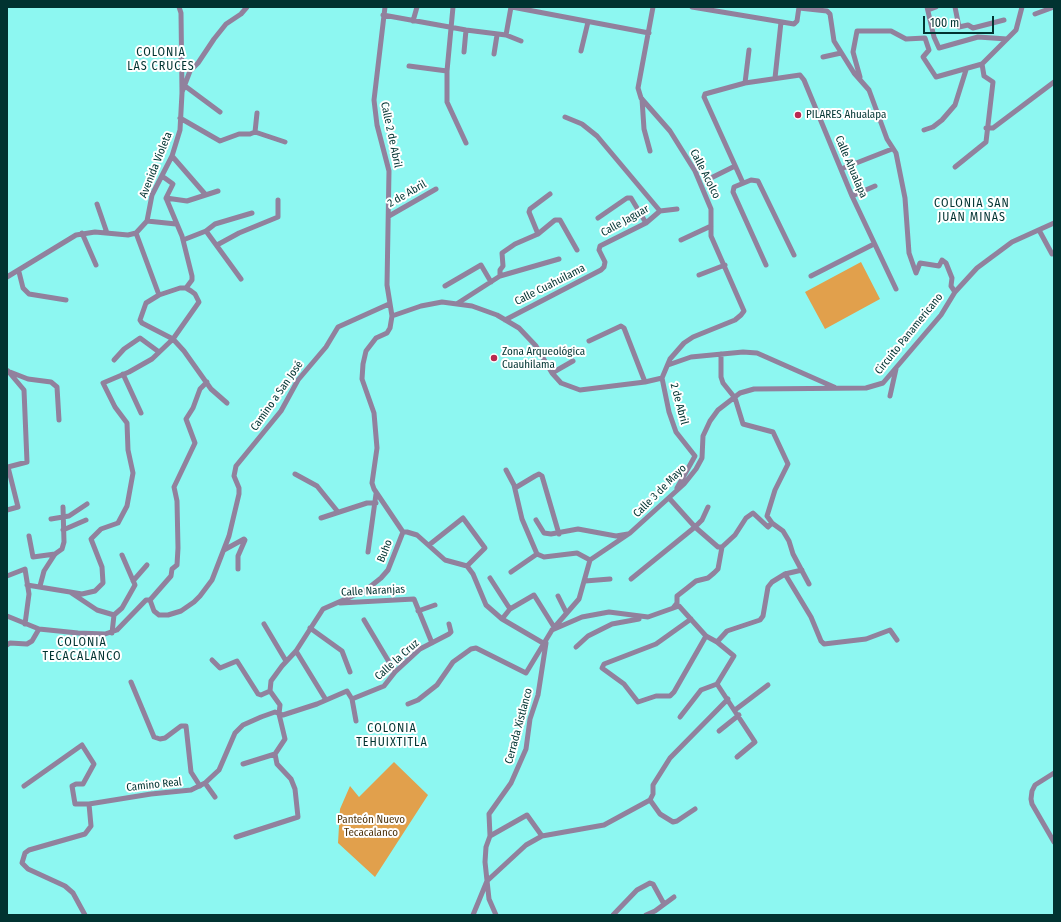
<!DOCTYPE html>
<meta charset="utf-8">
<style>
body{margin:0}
#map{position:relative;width:1061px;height:922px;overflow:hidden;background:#8df7f1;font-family:"Fira Sans Condensed",sans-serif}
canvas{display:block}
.frame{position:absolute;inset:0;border:8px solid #013331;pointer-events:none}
.scale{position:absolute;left:923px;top:16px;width:71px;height:18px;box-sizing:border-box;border:2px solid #013331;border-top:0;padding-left:5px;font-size:12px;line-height:14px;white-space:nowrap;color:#013331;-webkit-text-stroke:3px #fff;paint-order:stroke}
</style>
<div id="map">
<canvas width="1061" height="922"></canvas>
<div class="frame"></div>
<div class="scale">100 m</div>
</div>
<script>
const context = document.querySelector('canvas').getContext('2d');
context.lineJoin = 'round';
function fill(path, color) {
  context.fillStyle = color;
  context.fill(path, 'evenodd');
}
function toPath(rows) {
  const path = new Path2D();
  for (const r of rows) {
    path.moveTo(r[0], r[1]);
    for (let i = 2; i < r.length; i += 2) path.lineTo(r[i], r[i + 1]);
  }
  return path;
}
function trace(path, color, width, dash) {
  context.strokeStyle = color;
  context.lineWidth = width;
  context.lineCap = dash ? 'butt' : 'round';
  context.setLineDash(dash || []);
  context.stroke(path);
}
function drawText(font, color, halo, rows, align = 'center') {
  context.font = font + ' "Fira Sans Condensed",sans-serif';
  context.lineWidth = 4;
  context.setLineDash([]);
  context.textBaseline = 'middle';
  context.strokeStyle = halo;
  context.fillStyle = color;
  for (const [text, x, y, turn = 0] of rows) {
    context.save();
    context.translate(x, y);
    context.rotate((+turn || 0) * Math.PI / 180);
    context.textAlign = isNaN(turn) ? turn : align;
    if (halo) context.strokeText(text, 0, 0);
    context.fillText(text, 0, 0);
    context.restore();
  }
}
fill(toPath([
 [861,262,880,299,825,329,805,292],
 [394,762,428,795,375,877,338,843,340,809,350,786,359,797]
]), '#e1a04c');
trace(toPath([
 [453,7,447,71,447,102,466,143],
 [512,7,649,33],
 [653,7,638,88,641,98,670,131,695,171,711,209,711,236,744,311,741,315,735,320,693,337,684,343,670,359,662,378],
 [692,7,794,24,797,21,799,7],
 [927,7,934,37,939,48,978,37,1007,39],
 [955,7,959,27,968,25,973,28,1004,20],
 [799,8,827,11,830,14,834,41,854,73,869,90,887,139,896,153,905,198,909,253,916,273,920,263,939,266,942,260,946,263,952,278,951,286,955,292],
 [928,10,936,7],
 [1035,14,1054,7],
 [383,15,466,30,506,35,521,41],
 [413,21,417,7],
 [506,35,511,7],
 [581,51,588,22],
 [464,52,466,30],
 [494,54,497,35],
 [823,57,841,53],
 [181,59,190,71],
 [409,66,447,71],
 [860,77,853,52,857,31,891,31,906,39,925,38,929,50,923,57,936,77,982,64,1016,30,1022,7],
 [775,78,781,22],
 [745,83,749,50],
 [185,86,220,112],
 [182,92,190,71,198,63,214,39,226,24,241,14,247,7],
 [642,99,644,129,650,151],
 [257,113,255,132,285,142],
 [565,117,582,124,597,136,660,211],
 [180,118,220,141,239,134,250,134,255,132],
 [986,128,993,128,1054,82],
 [924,130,933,127,942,120,955,105,966,70],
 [172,156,205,194],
 [955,167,986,142,993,82,984,76,982,64],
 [841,169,892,149],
 [162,176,173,184,166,198,182,236,192,276,192,280,186,288],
 [713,177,735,166],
 [743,183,704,97,705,94,745,83,800,75,804,80,852,196,896,289],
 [852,196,875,186],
 [166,198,187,201,218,191],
 [97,204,107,233],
 [389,216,436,189],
 [598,218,627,198,631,198,646,223],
 [147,221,176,224],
 [1039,230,1052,254],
 [206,231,241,279],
 [82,233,96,265],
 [136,233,159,295],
 [538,234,555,220,560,220,577,250],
 [183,240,206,231,215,224,252,213],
 [681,240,711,226],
 [217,245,239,233,278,217,278,200],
 [766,265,733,192,734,187,751,180,758,181,794,255],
 [19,272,23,288,29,294,66,300],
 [699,275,725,265],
 [500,276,500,270,503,266,502,253,515,244,538,234,529,212,530,209,550,194],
 [811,276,874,244],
 [7,277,76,235,95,232,128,235,136,233,147,221,152,195,172,156,180,130,182,93,181,13,179,7],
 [445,286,481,265,491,282],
 [458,303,500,276,559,259],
 [392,316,421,306,442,302,472,306,497,315,519,328,536,346,552,373,561,383,580,390,645,382,662,378],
 [505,320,601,270,604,267,605,262,599,250,600,246,646,223,660,211,677,209],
 [589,341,621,326,624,328,645,382],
 [721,354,721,377,723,383,735,398,743,424,773,432,788,464,775,490,767,516,772,523,783,531,789,541,793,554,809,584],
 [114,360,124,349,140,338,159,352],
 [668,365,691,357,743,352,757,353,834,387],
 [10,372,28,379,51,382,57,387,59,420],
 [552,373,573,361],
 [123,374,141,413],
 [662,378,669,412,676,432,695,456,677,488],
 [890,396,896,369],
 [506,470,514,485,522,519,537,554,544,557,577,553,590,560],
 [295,474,317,486,338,512],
 [515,488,535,476,539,474,542,476,559,534],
 [669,498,695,527,718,547,722,547,735,535,746,518,753,513,768,527,772,523],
 [7,510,18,507,8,467,27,462,24,390,8,371],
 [321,518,367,503,376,503],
 [51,519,69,516,87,504],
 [536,520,544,533,551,534,578,529,616,536,628,534],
 [63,530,86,520],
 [403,532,407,532,417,535,445,560,467,566,473,574,486,605,502,619,510,609,534,595,554,627],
 [29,536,33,557,55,554],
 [429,545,463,518,485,548,467,566],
 [224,550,244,539,245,540,238,556,238,569],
 [368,552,376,494],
 [511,572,537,554],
 [785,574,811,617,821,641,824,644,866,639,890,630,897,640],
 [7,576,25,569,29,594,25,624],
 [490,578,510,609],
 [631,579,695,527,702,520,708,507],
 [133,581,147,565],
 [585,581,610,579],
 [27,585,70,592,97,610,114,615],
 [40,586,44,571,55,554,62,549,64,542,63,507],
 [70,592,82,594,95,591,103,583,102,567,91,539,101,529,118,523,127,506,133,473,128,450,127,423,115,407,103,383,129,372,152,359,173,339,199,302,195,294,191,291,186,288,180,288,159,295,146,303,140,320,142,323,173,339,184,351,211,389,227,403],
 [558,596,566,612],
 [150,600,171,576,172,569,177,565,178,548,177,501,174,487,195,443,186,419,193,408,200,389,207,382],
 [340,603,414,599,432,643],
 [673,608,677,603,677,596,686,589,696,581,708,578,714,573,718,569,722,547],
 [418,611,435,605],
 [114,615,122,608,135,585,122,555],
 [7,616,39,629,78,633,105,634,117,630,146,600,150,600,154,611,159,615,168,615,181,611,194,602,200,596,212,580,229,536,239,494,239,488,234,476,236,466,281,411,298,380,326,347,338,327,389,304],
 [502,619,543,643],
 [691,619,656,644,604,664,602,668,624,684,638,702,656,696,670,696,674,692,706,636],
 [364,620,395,672],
 [264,624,286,661],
 [310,628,342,651,350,672],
 [552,630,582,617,609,612,648,617,679,606,706,636,717,642,734,656,717,684],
 [112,633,114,615],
 [717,642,727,631,760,620,763,616,768,587,772,582,785,574,802,570],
 [7,645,10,643,27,644,32,641,39,629],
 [576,647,588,636,612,624,639,619],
 [296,651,326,700],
 [212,660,220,668,237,661,258,694,261,695,270,691],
 [131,682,154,737,160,739,165,738,181,726,186,726,191,772,200,786],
 [352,699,384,686,395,672,420,649,449,634,451,632,449,624],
 [408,704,418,700,437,685,453,662,471,649,476,648,526,673,552,630,579,599,590,560,630,533,684,484,696,469,702,458,703,436,710,421,718,410,740,393,754,389,866,388,883,383,941,315,955,292,977,268,1012,242,1054,223],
 [735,710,768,685],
 [680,717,701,690,717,684,755,742,737,757],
 [719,731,739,715],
 [275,754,285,739,279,714,280,705,270,691,271,681,282,666,296,651,323,609,366,590,381,578,388,570,403,532,374,489,372,483,377,448,374,413,362,379,363,364,366,351,376,338,387,333,390,328,392,316,387,285,389,171,377,125,374,100,385,7],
 [243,764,275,754],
 [1054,773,1035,785,1032,791,1031,799,1032,804,1054,842],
 [205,783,215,797],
 [24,786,82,745,94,764,83,784,76,784,72,786,75,804,89,804,151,794,191,790,205,783,219,770,235,733,243,725,261,717,275,712,283,715,317,704,347,691,352,699,356,721],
 [650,800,653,794,653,785,670,758,728,699],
 [490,836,527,815,542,836],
 [236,837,298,817,295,789,291,779,277,764,275,754],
 [85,915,73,893,65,886,28,869,22,863,25,853,29,850,85,834,91,826,89,804],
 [473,915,487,881,526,845,542,836,604,825,650,800,660,814,673,822,677,821,695,809],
 [496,915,489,899,485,862,486,847,490,836,489,814,511,783,526,749,530,719,538,695,546,643],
 [613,915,637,890,650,883,653,884,664,904],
 [646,915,655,911,674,897]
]), '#91819d', 5);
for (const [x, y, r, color] of [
 [798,115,4,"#b8284f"],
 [494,358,4,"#b8284f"]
]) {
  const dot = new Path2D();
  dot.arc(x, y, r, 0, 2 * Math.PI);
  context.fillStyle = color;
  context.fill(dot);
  trace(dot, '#fff', 1.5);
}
drawText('11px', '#013331', '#fff', [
 ["PILARES Ahualapa",806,115],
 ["Zona Arqueológica",502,352],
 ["Cuauhilama",502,365]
], 'left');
drawText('11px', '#013331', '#fff', [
 ["Calle 2 de Abril",391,135,78],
 ["Avenida Violeta",156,165,-68],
 ["Calle Ahualapa",851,167,67],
 ["Calle Acolco",705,174,63],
 ["2 de Abril",407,194,-30],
 ["Calle Jaguar",625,221,-29],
 ["Calle Cuahuilama",550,285,-27],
 ["Circuito Panamericano",909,334,-51],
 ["Camino a San José",277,396,-55],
 ["2 de Abril",679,404,75],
 ["Calle 3 de Mayo",660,491,-45],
 ["Buho",385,551,-68],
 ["Calle Naranjas",373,591,-3],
 ["Calle la Cruz",397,660,-42],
 ["Cerrada Xistlanco",519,726,-75],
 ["Camino Real",154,785,-6]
]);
drawText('11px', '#51350e', '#fff', [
 ["Panteón Nuevo",371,820],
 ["Tecacalanco",371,833]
]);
context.letterSpacing = '1px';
drawText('12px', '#013331', '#fff', [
 ["COLONIA",161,53],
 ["LAS CRUCES",161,67],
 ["COLONIA SAN",972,204],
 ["JUAN MINAS",972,218],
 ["COLONIA",82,643],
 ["TECACALANCO",82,657],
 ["COLONIA",392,729],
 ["TEHUIXTITLA",392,743]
]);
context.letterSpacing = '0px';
</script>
